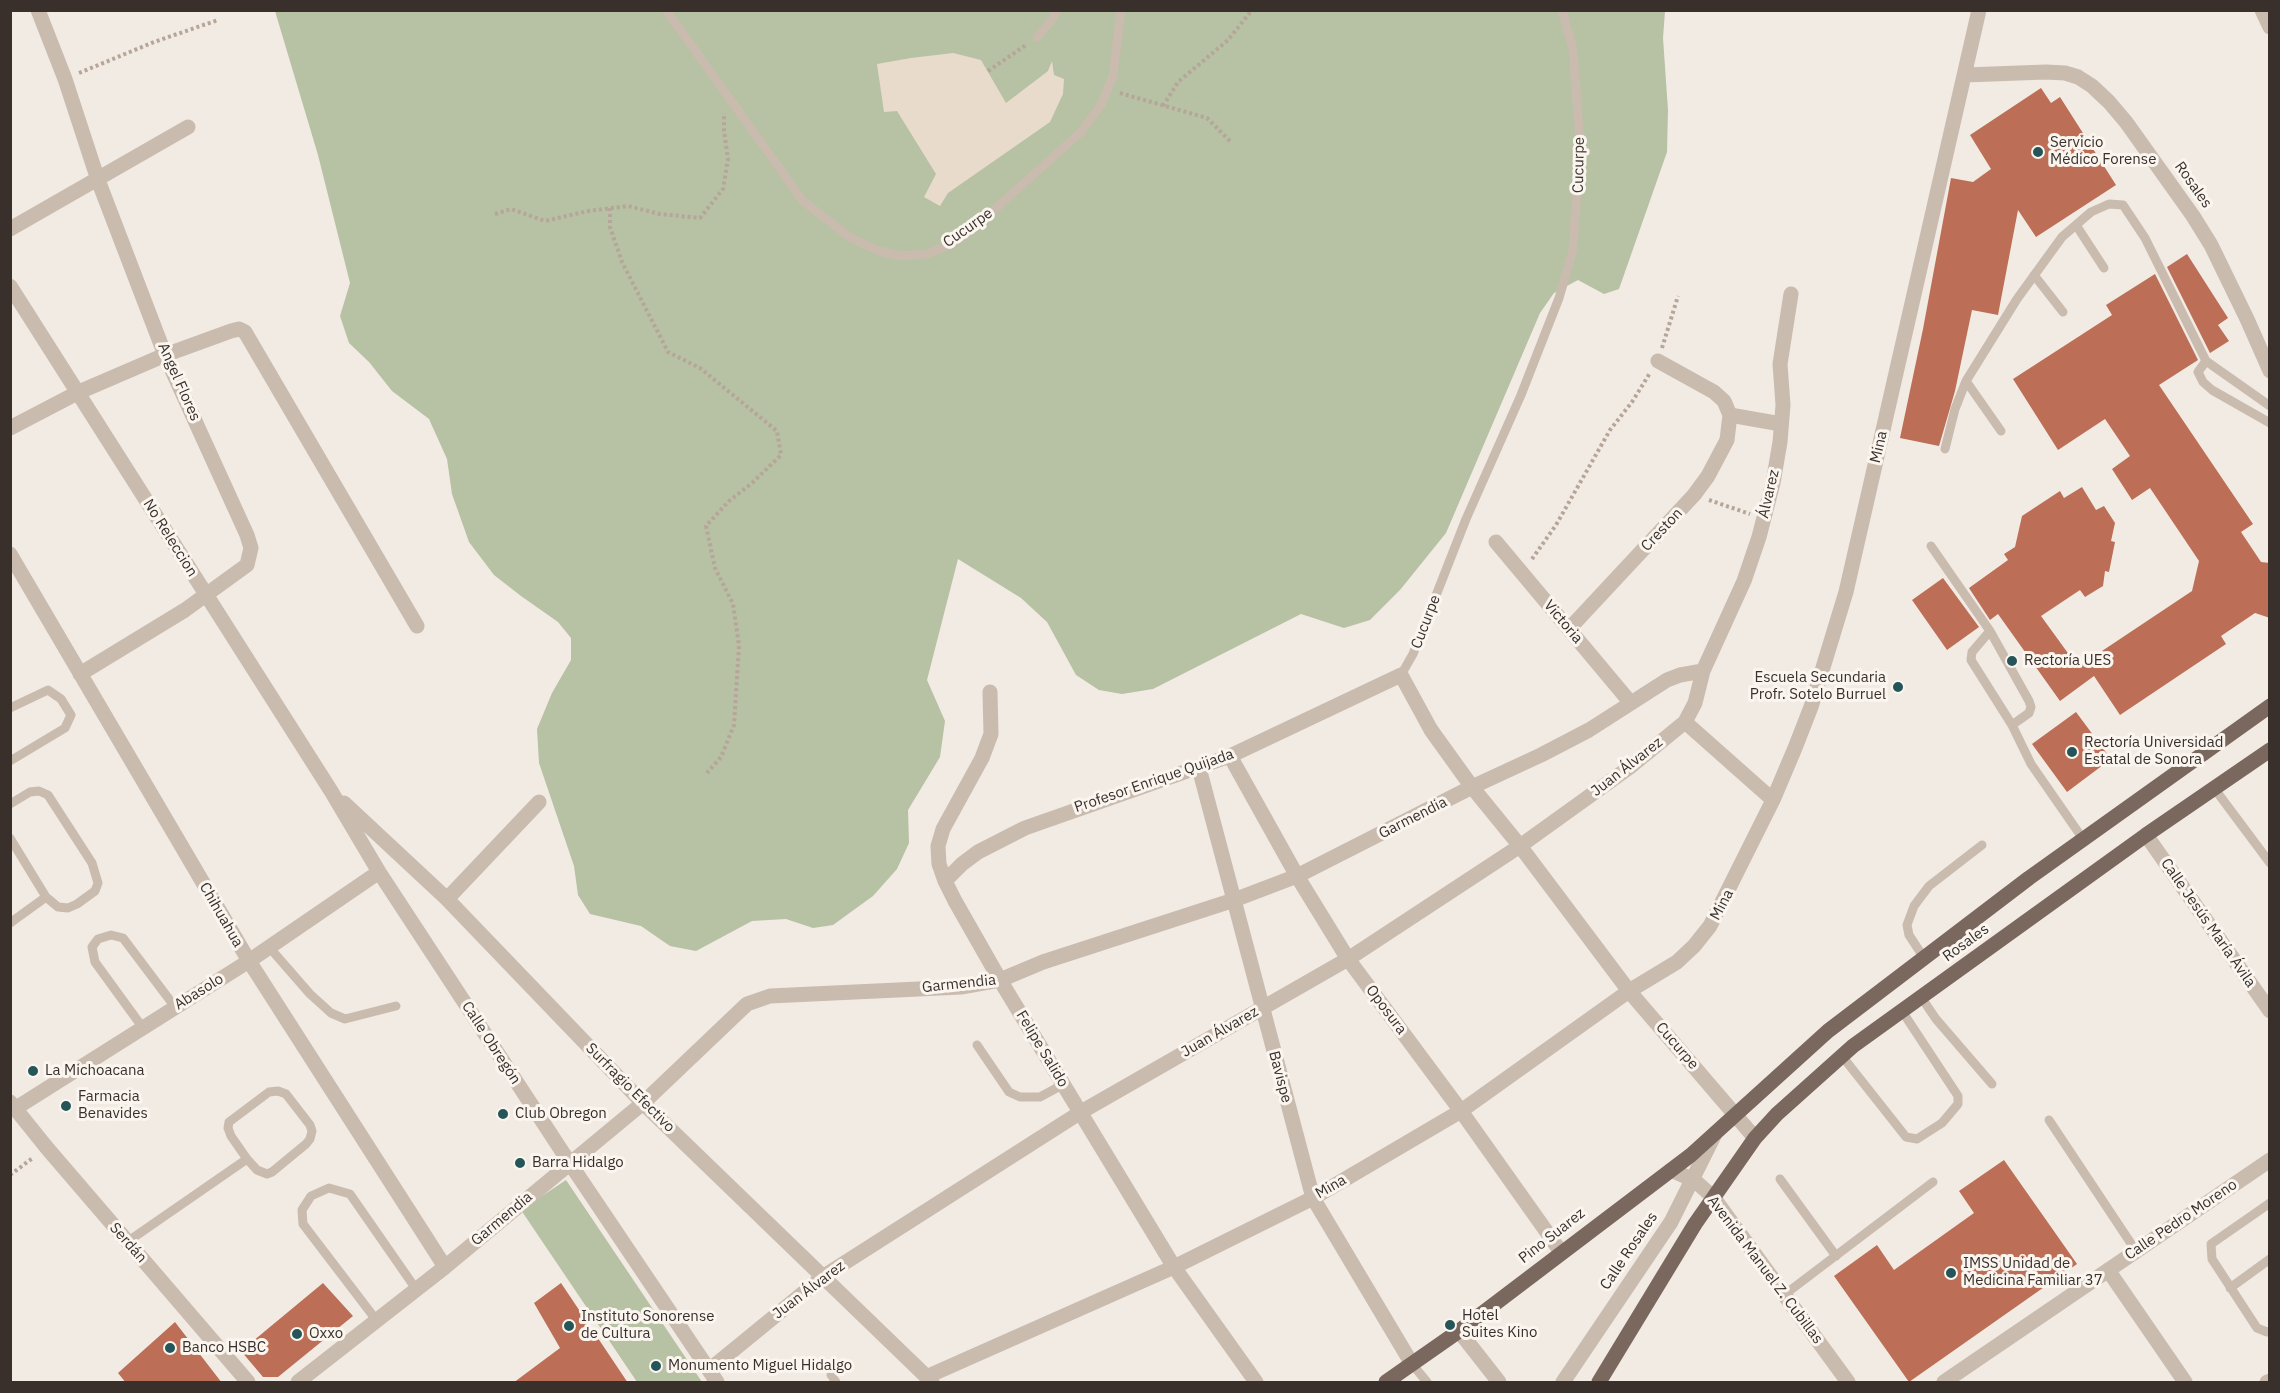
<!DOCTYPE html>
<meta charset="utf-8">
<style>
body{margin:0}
#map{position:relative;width:2280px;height:1393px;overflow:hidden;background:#f2ebe3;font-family:"IBM Plex Sans",sans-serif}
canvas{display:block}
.frame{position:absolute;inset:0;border:12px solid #39302c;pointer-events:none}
</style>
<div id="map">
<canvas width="2280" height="1393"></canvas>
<div class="frame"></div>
</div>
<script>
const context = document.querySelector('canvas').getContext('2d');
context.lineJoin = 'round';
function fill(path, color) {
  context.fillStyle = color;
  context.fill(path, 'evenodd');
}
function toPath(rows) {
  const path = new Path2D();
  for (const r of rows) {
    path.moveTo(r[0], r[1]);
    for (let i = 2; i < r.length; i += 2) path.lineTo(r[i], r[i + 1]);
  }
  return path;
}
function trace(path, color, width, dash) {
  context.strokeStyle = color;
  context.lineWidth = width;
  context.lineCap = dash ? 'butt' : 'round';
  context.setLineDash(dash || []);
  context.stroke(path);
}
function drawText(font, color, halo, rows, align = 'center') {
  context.font = font + ' "IBM Plex Sans",sans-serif';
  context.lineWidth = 6;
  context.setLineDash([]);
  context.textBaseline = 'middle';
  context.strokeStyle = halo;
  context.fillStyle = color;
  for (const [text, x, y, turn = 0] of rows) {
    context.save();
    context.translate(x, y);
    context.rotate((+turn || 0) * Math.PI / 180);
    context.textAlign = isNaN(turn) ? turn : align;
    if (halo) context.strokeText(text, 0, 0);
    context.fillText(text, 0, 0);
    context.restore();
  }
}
fill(toPath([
 [275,11,1665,11,1663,38,1668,110,1667,152,1619,289,1604,294,1578,280,1554,293,1540,313,1446,533,1400,590,1370,620,1344,628,1301,614,1153,689,1122,694,1099,690,1076,675,1047,622,1021,598,958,559,927,680,945,721,940,757,908,810,909,843,897,869,873,896,833,925,813,928,786,919,752,921,696,951,670,946,641,926,590,914,578,895,574,866,539,763,537,729,552,693,571,660,571,638,558,622,521,596,494,575,469,542,452,494,447,459,429,419,392,391,369,362,349,343,340,316,350,283,318,155],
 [566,1180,702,1382,637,1382,521,1210]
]), '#b7c1a3');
fill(toPath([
 [953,53,981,60,1006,103,1048,71,1052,61,1054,75,1064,79,1063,94,1050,122,948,193,940,206,924,197,936,174,897,111,884,112,877,64,911,58]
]), '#e9dbcb');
fill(toPath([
 [2041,88,2051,103,2060,97,2116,185,2036,237,2018,210,1998,315,1972,310,1955,391,1939,446,1900,438,1923,329,1951,178,1973,182,1991,169,1970,135],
 [2187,254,2228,318,2218,325,2229,341,2210,353,2167,267],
 [2155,274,2198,360,2159,385,2253,524,2241,532,2261,562,2270,563,2270,618,2255,613,2221,636,2226,644,2120,715,2094,676,2060,701,1998,614,1990,620,1969,588,2008,560,2004,554,2015,547,2022,516,2060,491,2064,498,2082,487,2096,510,2104,506,2115,523,2111,541,2115,542,2109,572,2105,571,2103,586,2085,597,2080,590,2041,616,2078,667,2192,591,2199,561,2150,488,2132,500,2112,469,2130,456,2105,419,2058,450,2013,379,2112,315,2106,305],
 [1943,578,1979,627,1947,650,1912,600],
 [2076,712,2111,759,2067,792,2032,744],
 [2004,1160,2077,1264,1909,1382,1834,1276,1877,1245,1894,1270,1974,1213,1959,1191],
 [323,1283,353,1316,278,1377,263,1377,241,1351],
 [561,1283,628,1383,513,1383,560,1348,534,1303],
 [175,1322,222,1383,126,1383,118,1373]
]), '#bc6e56');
trace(toPath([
 [988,71,1026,45],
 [79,73,154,42,218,20],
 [1120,93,1207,118,1231,142],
 [1163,106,1178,82,1228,40,1252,10],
 [610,208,610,227,622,262,668,352,700,368,777,431,781,455,752,483,729,501,706,526,715,568,733,604,739,646,734,725,721,757,707,773],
 [495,214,511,209,545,221,588,211,628,206,660,214,700,218,723,189,728,159,724,131,724,113],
 [1662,348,1678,296],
 [1709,500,1750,514],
 [1532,559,1556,525,1610,430,1632,402,1650,373],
 [10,1175,34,1157]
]), '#b6a599', 4, [3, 3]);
trace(toPath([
 [666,10,803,201,851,238,879,251,902,256,927,254,951,244,976,226,1081,132,1101,105,1113,76,1121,10],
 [1037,37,1052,20,1057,10],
 [2076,225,2104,268],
 [2034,275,2063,312],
 [1966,381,2001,431],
 [2270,406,2206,361,2198,372,2203,382,2212,390,2270,423],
 [1945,449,1955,409,1966,381,2017,299,2062,237,2091,212,2109,204,2123,205,2145,238,2206,361],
 [1931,546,1990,631,2029,701,2031,707,2029,713,2012,725],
 [1990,631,1972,652,1971,660,2012,725,2031,764,2083,839],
 [1401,675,1413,654,1466,519,1521,395,1559,298,1573,250,1580,143,1573,49,1562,10],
 [10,708,48,690,61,699,71,715,65,728,10,761],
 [2214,788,2270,863],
 [10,804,30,792,39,791,48,795,92,863,98,883,95,891,77,904,68,908,58,907,46,897,10,923],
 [10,838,46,897],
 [269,947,310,994,331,1013,345,1019,396,1006],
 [1924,958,1909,935,1907,925,1914,906,1929,886,1982,845],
 [1921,997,1936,1019,1992,1084],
 [143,1028,95,962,92,947,98,939,111,935,123,938,175,1007],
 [977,1045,1009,1092,1020,1097,1040,1097,1064,1084],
 [1842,1056,1906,1137,1917,1139,1942,1123,1958,1104,1958,1096,1902,1011],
 [2049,1120,2136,1251],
 [1780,1179,1836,1256],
 [2270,1203,2211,1244,2212,1259,2257,1328,2267,1332,2270,1331],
 [127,1242,247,1159,257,1170,267,1174,272,1172,306,1144,310,1139,312,1131,310,1125,286,1094,278,1091,269,1092,229,1122,228,1128,231,1136,247,1159],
 [2230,1288,2270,1259],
 [1784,1295,1933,1182],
 [377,1321,303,1224,302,1210,311,1196,329,1188,350,1194,416,1289],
 [1412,1364,1427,1382],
 [831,1375,836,1382]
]), '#cabbaf', 9);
trace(toPath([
 [38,10,65,79,98,180,165,355,247,535,251,548,247,565,185,610,80,674],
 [2262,10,2270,27],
 [1965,75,2046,72,2065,73,2078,77,2092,86,2109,102,2126,122,2193,216,2211,245,2247,319,2270,371],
 [10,229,188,127],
 [10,286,331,791,379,872,569,1162,717,1382],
 [1730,415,1781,424],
 [10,428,79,392,165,355,231,331,239,329,245,332,417,626],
 [1496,542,1630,702],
 [10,554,249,961,445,1267],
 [1569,629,1694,495,1708,476,1727,440,1730,415,1724,401,1714,392,1658,361],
 [990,692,991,734,982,758,943,829,938,846,939,864,945,881,955,901,1000,980,1174,1267,1256,1382],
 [1685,722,1773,800],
 [1230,756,1297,876,1348,959,1461,1111,1561,1252],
 [1199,768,1313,1198,1412,1364],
 [344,803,447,899,643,1103,932,1382],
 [2146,835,2270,1011],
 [945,881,962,864,978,852,1025,828,1230,756,1401,675,1431,730,1472,787,1520,846,1629,991,1755,1138],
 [447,899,539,802],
 [10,1102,47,1148,248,1382],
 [16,1108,249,961,379,872],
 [1671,1170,1694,1180,1713,1197,1848,1382],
 [2108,1270,2185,1382],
 [1459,1331,1499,1382],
 [709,1370,824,1276,1081,1112,1348,959,1520,846,1630,767,1685,722,1695,703,1703,671],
 [926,1377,1174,1267,1313,1198,1461,1111,1629,991,1677,962,1694,946,1710,926,1773,800,1795,748,1811,707,1846,592,1979,10],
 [298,1382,445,1267,643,1103,747,1004,770,996,961,987,1000,980,1043,962,1234,900,1297,876,1472,787,1541,755,1589,730,1667,680,1680,675,1703,671,1744,581,1759,537,1773,483,1780,442,1783,405,1780,364,1791,294],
 [1563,1382,1671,1222,1715,1134],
 [1944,1382,2270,1160],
 [2267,1382,2270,1381]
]), '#cabbaf', 15);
trace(toPath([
 [1386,1382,1459,1331,1691,1155,1828,1031,2029,878,2270,706],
 [1599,1382,1695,1224,1755,1138,1777,1114,1853,1046,2146,835,2270,750]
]), '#7a685f', 15);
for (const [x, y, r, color] of [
 [2038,152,6,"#255558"],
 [2012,661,6,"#255558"],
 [1898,687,6,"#255558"],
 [2072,752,6,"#255558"],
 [33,1071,6,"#255558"],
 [66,1106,6,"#255558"],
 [503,1114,6,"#255558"],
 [520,1163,6,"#255558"],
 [1951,1273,6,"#255558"],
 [1450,1325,6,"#255558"],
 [569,1326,6,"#255558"],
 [297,1334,6,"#255558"],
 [170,1348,6,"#255558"],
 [656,1366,6,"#255558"]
]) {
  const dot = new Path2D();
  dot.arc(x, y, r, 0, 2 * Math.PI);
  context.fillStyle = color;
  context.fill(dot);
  trace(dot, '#faf5ef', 2);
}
drawText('15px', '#39302c', '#faf5ef', [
 ["Servicio",2050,143],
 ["Médico Forense",2050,160],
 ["Rectoría UES",2024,661],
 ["Escuela Secundaria",1886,678,"right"],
 ["Profr. Sotelo Burruel",1886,695,"right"],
 ["Rectoría Universidad",2084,743],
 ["Estatal de Sonora",2084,760],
 ["La Michoacana",45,1071],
 ["Farmacia",78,1097],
 ["Benavides",78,1114],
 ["Club Obregon",515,1114],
 ["Barra Hidalgo",532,1163],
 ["IMSS Unidad de",1963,1264],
 ["Medicina Familiar 37",1963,1281],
 ["Hotel",1462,1316],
 ["Suites Kino",1462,1333],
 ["Instituto Sonorense",581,1317],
 ["de Cultura",581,1334],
 ["Oxxo",309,1334],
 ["Banco HSBC",182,1348],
 ["Monumento Miguel Hidalgo",668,1366]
], 'left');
drawText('15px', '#39302c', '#faf5ef', [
 ["Cucurpe",1579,165,-89],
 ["Rosales",2193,185,55],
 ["Cucurpe",968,228,-35],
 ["Angel Flores",179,382,66],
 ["Mina",1879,447,-77],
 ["Álvarez",1769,494,-77],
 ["Creston",1662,530,-47],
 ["No Releccion",170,538,58],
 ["Cucurpe",1426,622,-69],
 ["Victoria",1563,622,50],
 ["Juan Álvarez",1627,767,-38],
 ["Profesor Enrique Quijada",1154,781,-19],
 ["Garmendia",1413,818,-27],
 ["Mina",1722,905,-62],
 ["Chihuahua",221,915,60],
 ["Calle Jesús María Ávila",2208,923,55],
 ["Rosales",1966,943,-36],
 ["Garmendia",959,984,-6],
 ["Abasolo",199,992,-32],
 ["Oposura",1386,1010,53],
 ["Juan Álvarez",1220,1032,-30],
 ["Calle Obregón",491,1043,57],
 ["Cucurpe",1677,1046,49],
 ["Felipe Salido",1042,1049,59],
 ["Bavispe",1280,1077,75],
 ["Surfragio Efectivo",630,1088,45],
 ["Mina",1331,1187,-30],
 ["Garmendia",502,1219,-40],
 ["Calle Pedro Moreno",2181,1220,-34],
 ["Pino Suarez",1552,1236,-38],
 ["Serdán",128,1243,49],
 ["Calle Rosales",1629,1251,-56],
 ["Avenida Manuel Z. Cubillas",1765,1270,53],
 ["Juan Álvarez",809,1290,-37]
]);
</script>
